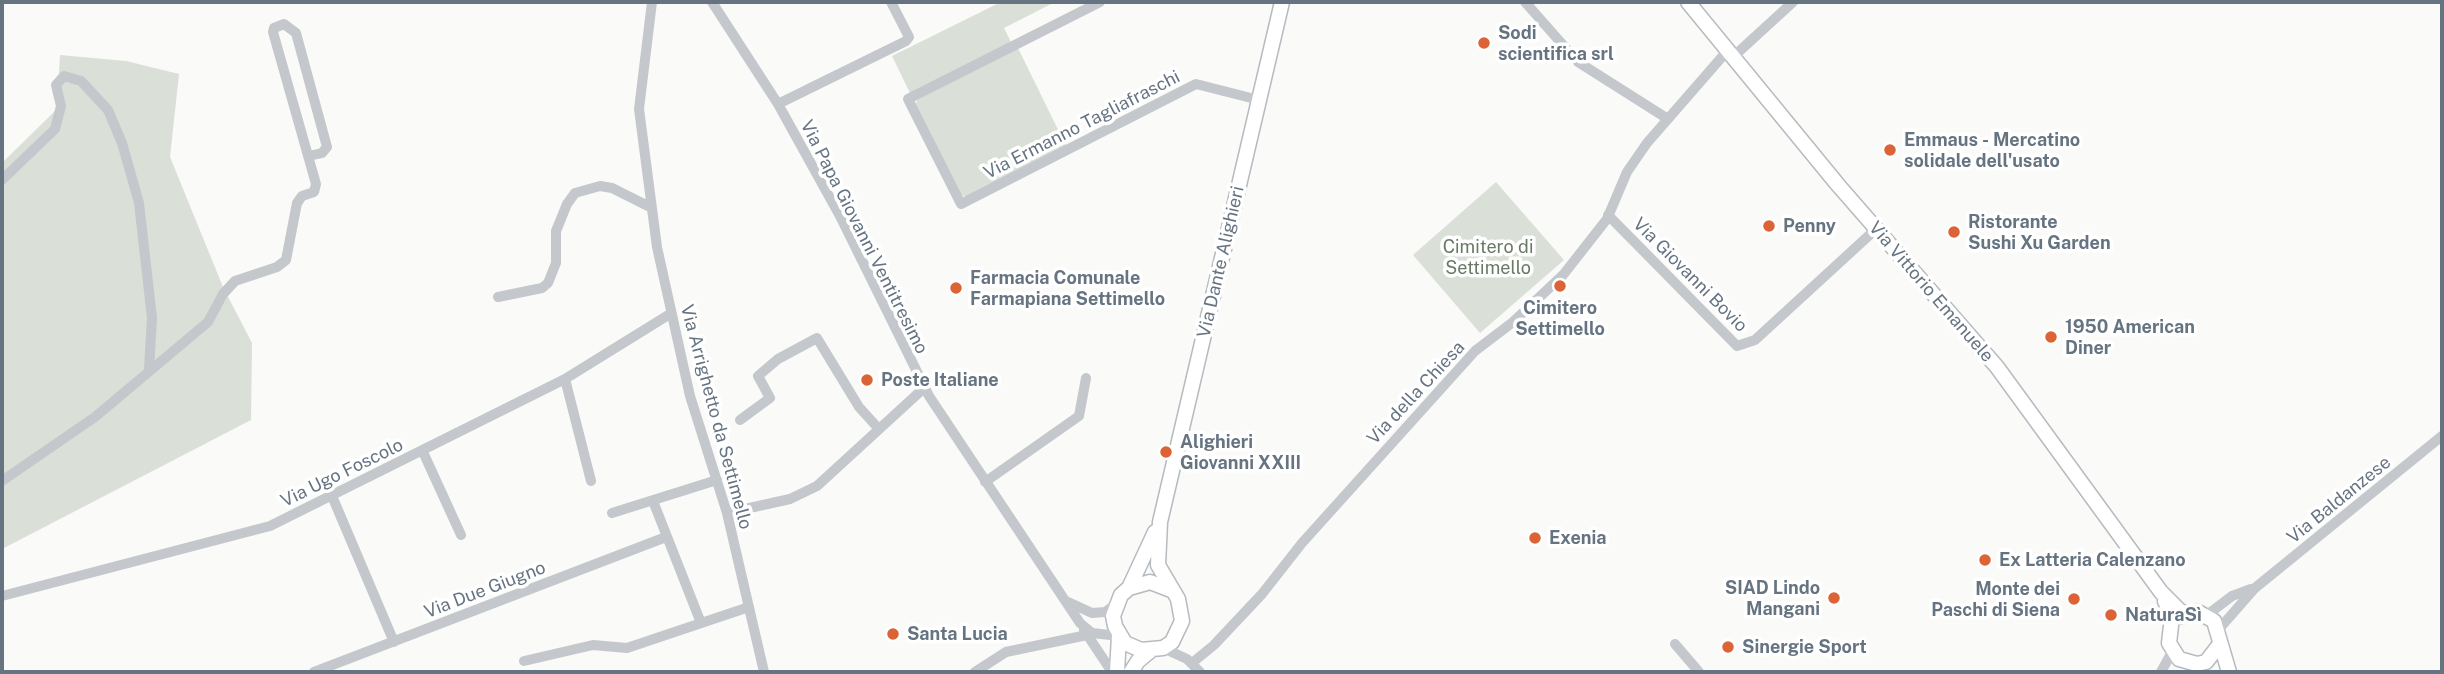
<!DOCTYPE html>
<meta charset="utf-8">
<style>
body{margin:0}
#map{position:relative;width:2444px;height:674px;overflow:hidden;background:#fafaf8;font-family:"Public Sans",sans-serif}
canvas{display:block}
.frame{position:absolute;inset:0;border:4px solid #667482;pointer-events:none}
</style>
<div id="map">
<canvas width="2444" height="674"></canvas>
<div class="frame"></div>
</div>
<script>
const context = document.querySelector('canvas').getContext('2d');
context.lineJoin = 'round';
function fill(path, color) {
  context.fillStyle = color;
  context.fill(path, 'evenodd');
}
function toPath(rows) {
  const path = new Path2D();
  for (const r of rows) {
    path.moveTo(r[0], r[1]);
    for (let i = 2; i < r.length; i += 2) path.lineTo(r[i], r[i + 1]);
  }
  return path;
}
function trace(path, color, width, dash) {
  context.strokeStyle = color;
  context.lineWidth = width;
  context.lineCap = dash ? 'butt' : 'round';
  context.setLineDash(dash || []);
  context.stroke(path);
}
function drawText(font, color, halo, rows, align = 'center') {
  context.font = font + ' "Public Sans",sans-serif';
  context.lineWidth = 7;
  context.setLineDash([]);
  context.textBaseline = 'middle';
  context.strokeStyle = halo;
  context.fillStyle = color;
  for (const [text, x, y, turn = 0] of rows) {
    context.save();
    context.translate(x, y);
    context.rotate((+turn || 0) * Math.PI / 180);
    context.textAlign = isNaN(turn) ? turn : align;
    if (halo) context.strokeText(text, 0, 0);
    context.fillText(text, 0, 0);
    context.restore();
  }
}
fill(toPath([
 [1001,2,1055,2,1004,28,1011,42,910,93,892,56],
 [1018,48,1066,146,967,197,962,195,916,104,917,100],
 [60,55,126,61,179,74,170,157,223,287,252,343,251,420,2,549,2,163,57,109],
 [1496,182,1564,260,1480,333,1413,255]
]), '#dadfd7');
const secondary = toPath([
 [1688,2,1838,185,1997,367,2161,592,2181,612,2187,613],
 [1129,588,1155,532],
 [1171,590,1150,582,1129,588,1121,595,1113,616,1115,626,1125,643,1141,650,1163,648,1172,642,1182,621,1178,599,1158,565,1160,522,1282,2],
 [2165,601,2172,617,2169,643,2179,659,2197,664,2206,662,2220,644],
 [2178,617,2198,612,2214,621,2229,672],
 [1117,672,1119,636],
 [1131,672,1138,661,1150,651]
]);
trace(secondary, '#b6bbc0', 17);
trace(toPath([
 [652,2,639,109,657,247,690,396,727,513,764,672],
 [712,2,778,104,840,216,929,396,1080,623,1092,633,1119,636],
 [1100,2,908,99,961,204,1196,84,1259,100],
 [1525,2,1578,62,1668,119],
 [1734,56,1793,2],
 [778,104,906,41,909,37,891,2],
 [2,180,55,129,61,106,56,85,64,76,81,81,108,110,122,143,139,203,152,318,149,369],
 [1608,215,1737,346,1755,340,1876,229],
 [498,297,542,288,548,283,556,263,556,231,567,204,575,193,600,186,612,188,652,208],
 [565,379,591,481],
 [740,420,770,398,758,376,778,359,817,338,859,407,878,428],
 [423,452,461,535],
 [2,481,95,417,208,322,223,294,235,281,277,267,286,260,297,203,302,196,314,192,316,184,273,32,274,28,284,24,296,33,327,147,322,153,309,156],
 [985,482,1079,416,1086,378],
 [332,496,394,642],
 [653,501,701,623],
 [612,513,717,480],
 [727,513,790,499,817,486,924,388],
 [2,596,270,526,565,379,670,314],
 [1068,602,1092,613,1105,612,1115,605],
 [2207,615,2232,596,2251,589],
 [2219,629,2255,588,2442,436],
 [1084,630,1112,672],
 [1675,644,1699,672],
 [1163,648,1187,659,1200,672],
 [524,661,593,645,627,648,749,607],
 [1192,663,1214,645,1262,594,1302,543,1475,351,1513,322,1563,275,1607,219,1627,172,1647,143,1728,50],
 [314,672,666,537],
 [975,672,1006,652,1087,635],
 [2161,672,2172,652]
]), '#c4c7cb', 10);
trace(secondary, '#fff', 14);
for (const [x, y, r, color] of [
 [1484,43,7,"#dc6336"],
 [1890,150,7,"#dc6336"],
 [1769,226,7,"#dc6336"],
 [1954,232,7,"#dc6336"],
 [1560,286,7,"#dc6336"],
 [956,288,7,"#dc6336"],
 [2051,337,7,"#dc6336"],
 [867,380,7,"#dc6336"],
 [1166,452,7,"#dc6336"],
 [1535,538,7,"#dc6336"],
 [1985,560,7,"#dc6336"],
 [1834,598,7,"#dc6336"],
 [2074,599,7,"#dc6336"],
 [2111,615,7,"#dc6336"],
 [893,634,7,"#dc6336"],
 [1728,647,7,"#dc6336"]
]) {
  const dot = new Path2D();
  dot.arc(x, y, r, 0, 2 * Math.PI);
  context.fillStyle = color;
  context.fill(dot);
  trace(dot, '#fff', 2.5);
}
drawText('bold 18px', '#667482', '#fff', [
 ["Sodi",1498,33],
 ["scientifica srl",1498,54],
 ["Emmaus - Mercatino",1904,140],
 ["solidale dell'usato",1904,161],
 ["Ristorante",1968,222],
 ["Sushi Xu Garden",1968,243],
 ["Penny",1783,226],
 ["Farmacia Comunale",970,278],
 ["Farmapiana Settimello",970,299],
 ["Cimitero",1560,308,"center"],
 ["Settimello",1560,329,"center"],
 ["1950 American",2065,327],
 ["Diner",2065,348],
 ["Poste Italiane",881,380],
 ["Alighieri",1180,442],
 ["Giovanni XXIII",1180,463],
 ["Exenia",1549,538],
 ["Ex Latteria Calenzano",1999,560],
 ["SIAD Lindo",1820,588,"right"],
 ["Mangani",1820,609,"right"],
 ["Monte dei",2060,589,"right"],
 ["Paschi di Siena",2060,610,"right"],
 ["NaturaSì",2125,615],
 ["Santa Lucia",907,634],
 ["Sinergie Sport",1742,647]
], 'left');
drawText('18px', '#667482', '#fff', [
 ["Via Ermanno Tagliafraschi",1082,125,-27],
 ["Via Papa Giovanni Ventitresimo",864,237,63],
 ["Via Dante Alighieri",1221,262,-77],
 ["Via Giovanni Bovio",1690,275,45],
 ["Via Vittorio Emanuele",1931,292,49],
 ["Via della Chiesa",1416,393,-47],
 ["Via Arrighetto da Settimello",716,417,75],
 ["Via Ugo Foscolo",342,473,-26],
 ["Via Baldanzese",2339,500,-39],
 ["Via Due Giugno",485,590,-21]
]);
drawText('18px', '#687a65', '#fff', [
 ["Cimitero di",1488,247],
 ["Settimello",1488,268]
]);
</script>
